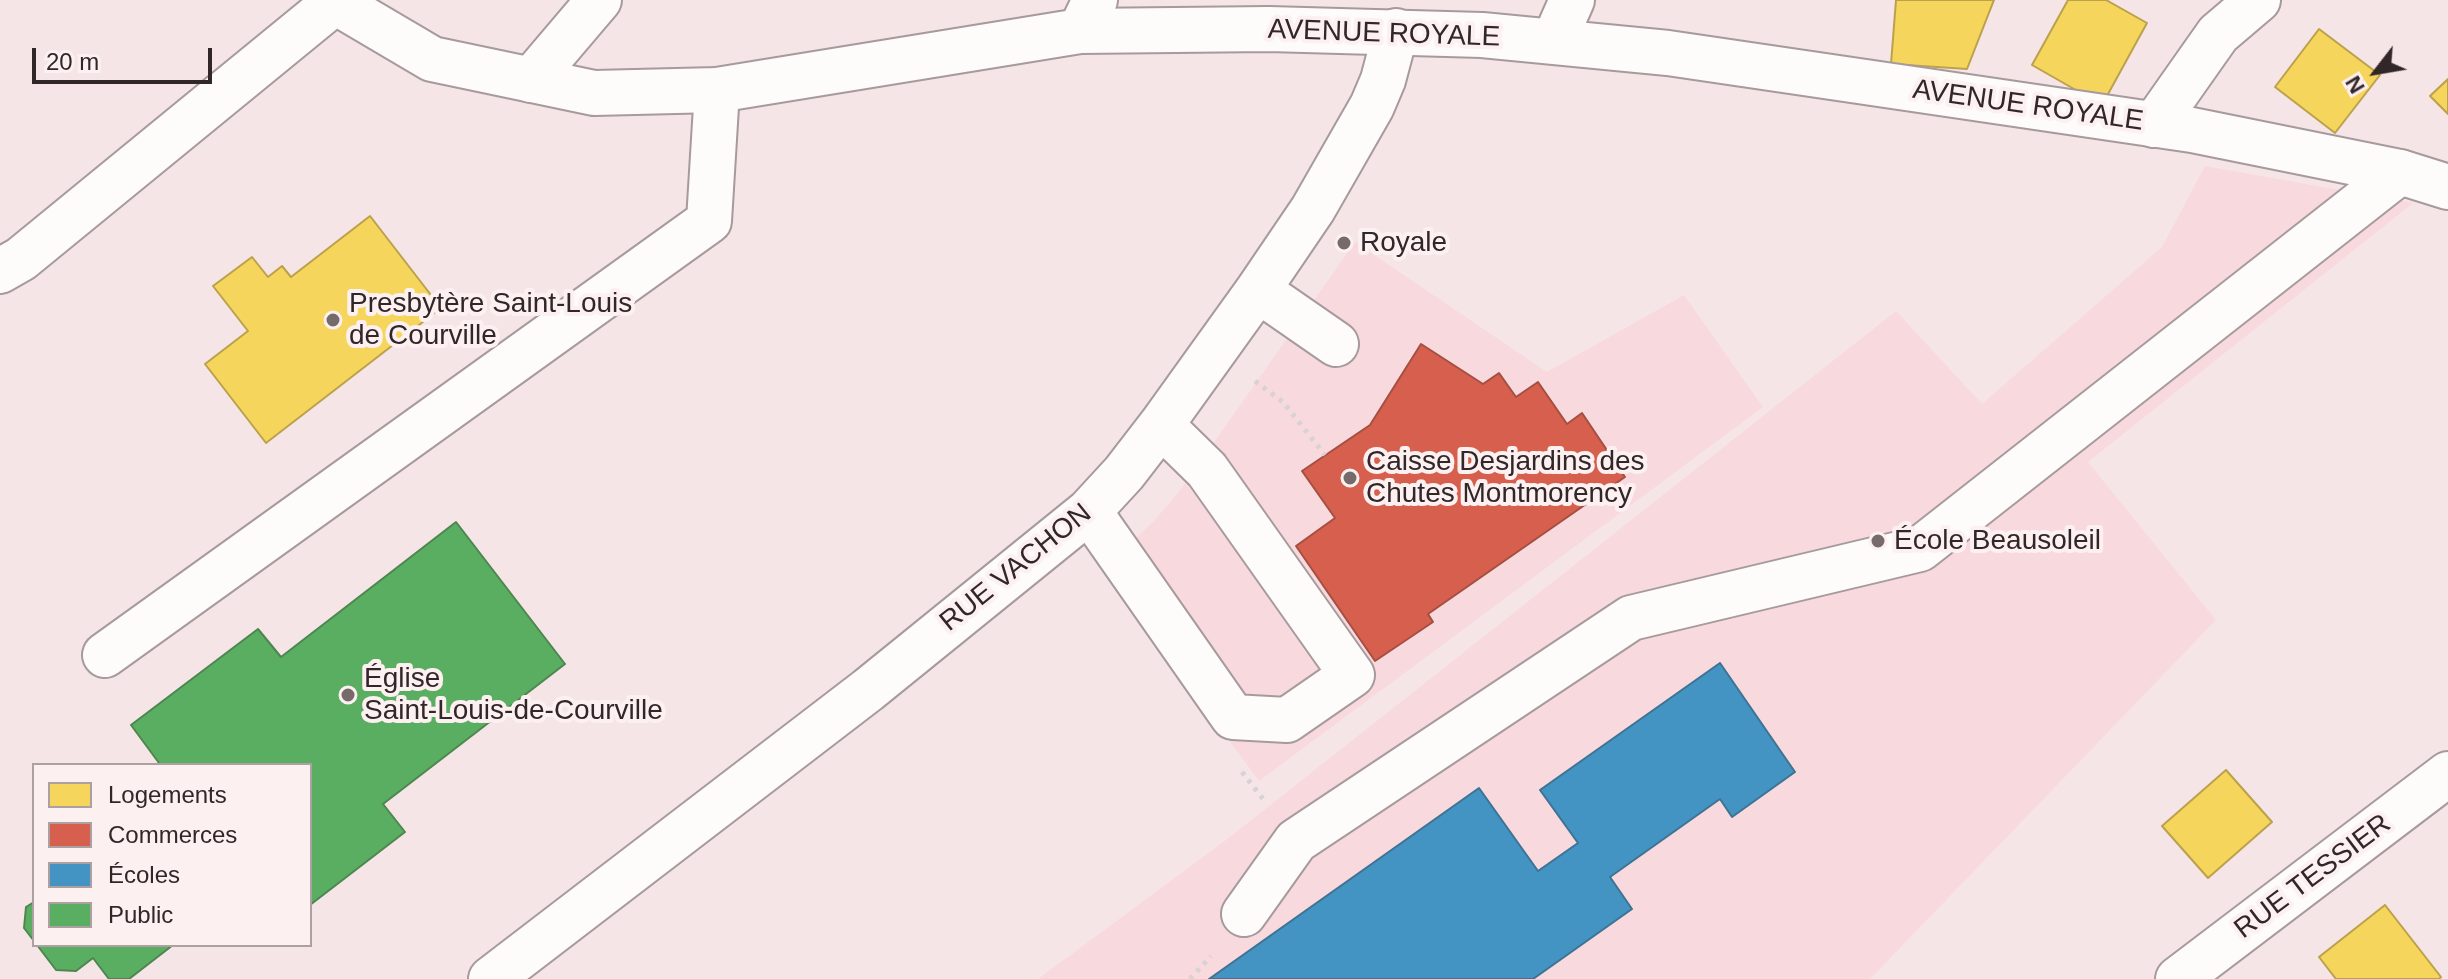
<!DOCTYPE html>
<meta charset="utf-8">
<style>
body{margin:0}
#map{position:relative;width:2448px;height:979px;overflow:hidden;background:#f6e5e7;font-family:Arial,sans-serif}
canvas{display:block}
.legend{position:absolute;left:32px;top:763px;width:280px;height:184px;box-sizing:border-box;background:#fdf0f1;border:2px solid #aca0a1;margin:0;padding:10px 14px;list-style:none;font-size:24px;color:#322728}
.legend li{display:flex;align-items:center;gap:16px;height:40px}
.legend b{width:40px;border:2px solid #aca0a1}
.north{position:absolute;left:2336px;top:32px;width:80px;height:80px;-webkit-text-stroke:6px #fdf0f1;paint-order:stroke;rotate:239deg;font-size:22px;font-weight:700;line-height:32px;text-align:center;color:#322728}
.north::after{content:'';display:block;margin:auto;width:28px;height:36px;background:#322728;clip-path:polygon(50% 0,100% 100%,50% 72%,0 100%)}
.scale{position:absolute;left:32px;top:48px;width:180px;height:36px;box-sizing:border-box;border:4px solid #322728;border-top:0;padding-left:10px;font-size:24px;line-height:28px;white-space:nowrap;color:#322728;-webkit-text-stroke:6px #fdf0f1;paint-order:stroke}
</style>
<div id="map">
<canvas width="2448" height="979"></canvas>
<ul class="legend">
<li><b style="height:22px;background:#f6d55c"></b>Logements</li>
<li><b style="height:22px;background:#d6604d"></b>Commerces</li>
<li><b style="height:22px;background:#4393c3"></b>Écoles</li>
<li><b style="height:22px;background:#5aae61"></b>Public</li>
</ul>
<div class="north">N</div>
<div class="scale">20 m</div>
</div>
<script>
const context = document.querySelector('canvas').getContext('2d');
context.lineJoin = 'round';
function fill(path, color) {
  context.fillStyle = color;
  context.fill(path, 'evenodd');
}
function toPath(rows) {
  const path = new Path2D();
  for (const r of rows) {
    path.moveTo(r[0], r[1]);
    for (let i = 2; i < r.length; i += 2) path.lineTo(r[i], r[i + 1]);
  }
  return path;
}
function trace(path, color, width, dash) {
  context.strokeStyle = color;
  context.lineWidth = width;
  context.lineCap = dash ? 'butt' : 'round';
  context.setLineDash(dash || []);
  context.stroke(path);
}
function drawText(font, color, halo, rows, align = 'center') {
  context.font = font + ' Arial,sans-serif';
  context.lineWidth = 8;
  context.setLineDash([]);
  context.textBaseline = 'middle';
  context.strokeStyle = halo;
  context.fillStyle = color;
  for (const [text, x, y, turn = 0] of rows) {
    context.save();
    context.translate(x, y);
    context.rotate((+turn || 0) * Math.PI / 180);
    context.textAlign = isNaN(turn) ? turn : align;
    if (halo) context.strokeText(text, 0, 0);
    context.fillText(text, 0, 0);
    context.restore();
  }
}
fill(toPath([
 [2205,166,2413,203,2088,462,2216,620,1870,979,1038,979,1226,840,1896,311,1982,404,2162,247],
 [1355,242,1547,372,1684,295,1763,407,1259,781,1103,568,1154,521,1181,489]
]), '#f8dade');
const homes = toPath([
 [1896,0,1994,0,1967,69,1891,64,1896,0],
 [2068,0,2106,0,2147,23,2102,105,2032,65,2068,0],
 [2319,29,2380,75,2335,133,2275,87,2319,29],
 [2448,79,2448,114,2430,96,2448,79],
 [370,216,441,308,266,443,205,364,248,331,213,286,252,257,268,277,282,266,291,277,370,216],
 [2226,770,2272,822,2208,878,2162,826,2226,770],
 [2385,905,2441,977,2439,979,2336,979,2319,957,2385,905]
]);
fill(homes, '#f6d55c');
trace(homes, '#bba14c', 2);
const shops = toPath([
 [1421,344,1483,384,1499,373,1516,397,1538,382,1567,424,1582,413,1625,477,1428,614,1433,622,1375,661,1296,546,1335,518,1302,471,1370,425,1421,344]
]);
fill(shops, '#d6604d');
trace(shops, '#a54f42', 2);
const schools = toPath([
 [1720,663,1795,772,1732,817,1720,799,1610,877,1632,909,1533,979,1209,979,1479,788,1538,871,1578,843,1540,790,1720,663]
]);
fill(schools, '#4393c3');
trace(schools, '#3e7394', 2);
const public = toPath([
 [456,522,565,664,383,804,405,832,310,905,310,765,157,765,159,763,131,725,258,629,281,657,456,522],
 [34,902,34,941,24,928,26,907,34,902],
 [37,945,173,945,129,979,109,979,93,958,76,971,56,970,37,945]
]);
fill(public, '#5aae61');
trace(public, '#4e8650', 2);
const minor = toPath([
 [1080,31,1095,0],
 [1554,41,1572,0],
 [531,80,599,0],
 [2154,125,2218,34,2258,0],
 [0,271,21,259,335,2],
 [1258,290,1336,344],
 [1089,511,1233,717,1287,720,1352,675,1207,470,1161,425],
 [105,655,709,221,717,90],
 [1244,914,1296,841,1631,618,1920,549,2400,172],
 [491,979,868,690,1089,511,1124,473,1161,425,1258,290,1313,209,1372,106,1383,80,1396,31],
 [2178,979,2448,774]
]);
const major = toPath([
 [332,0,432,59,594,93,717,90,1080,31,1269,29,1482,35,1668,53,2192,130,2400,172,2448,187]
]);
trace(minor, '#a79a9c', 48);
trace(major, '#a79a9c', 48);
trace(toPath([
 [1255,381,1283,402,1325,455],
 [1242,772,1263,799],
 [1190,979,1211,956]
]), '#d7d2d3', 5, [4, 6]);
trace(minor, '#fefbfb', 44);
trace(major, '#fefbfb', 44);
for (const [x, y, r, color] of [
 [1344,243,8,"#776a6b"],
 [333,320,8,"#776a6b"],
 [1350,478,8,"#776a6b"],
 [1878,541,8,"#776a6b"],
 [348,695,8,"#776a6b"]
]) {
  const dot = new Path2D();
  dot.arc(x, y, r, 0, 2 * Math.PI);
  context.fillStyle = color;
  context.fill(dot);
  trace(dot, '#fdf0f1', 3);
}
drawText('28px', '#322728', '#fdf0f1', [
 ["AVENUE ROYALE",1384,34,2],
 ["AVENUE ROYALE",2028,106,8],
 ["RUE VACHON",1016,568,-39],
 ["RUE TESSIER",2313,877,-37]
]);
drawText('28px', '#322728', '#fdf0f1', [
 ["Royale",1360,243],
 ["Presbytère Saint-Louis",349,304],
 ["de Courville",349,336],
 ["Caisse Desjardins des",1366,462],
 ["Chutes Montmorency",1366,494],
 ["École Beausoleil",1894,541],
 ["Église",364,679],
 ["Saint-Louis-de-Courville",364,711]
], 'left');
</script>
